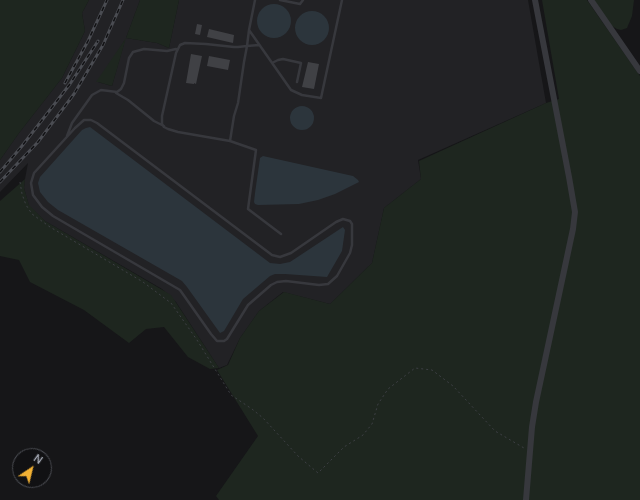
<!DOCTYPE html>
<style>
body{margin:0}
#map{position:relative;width:640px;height:500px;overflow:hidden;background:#161618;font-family:Manrope,sans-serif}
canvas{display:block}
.north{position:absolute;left:12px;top:448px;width:40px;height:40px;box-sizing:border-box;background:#111113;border:1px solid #4d4f55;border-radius:50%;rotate:35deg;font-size:11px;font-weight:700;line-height:16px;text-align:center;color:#a8adb8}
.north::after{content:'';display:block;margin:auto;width:14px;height:18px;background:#f2b134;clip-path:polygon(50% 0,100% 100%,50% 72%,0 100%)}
</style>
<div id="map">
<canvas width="640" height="500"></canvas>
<div class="north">N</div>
</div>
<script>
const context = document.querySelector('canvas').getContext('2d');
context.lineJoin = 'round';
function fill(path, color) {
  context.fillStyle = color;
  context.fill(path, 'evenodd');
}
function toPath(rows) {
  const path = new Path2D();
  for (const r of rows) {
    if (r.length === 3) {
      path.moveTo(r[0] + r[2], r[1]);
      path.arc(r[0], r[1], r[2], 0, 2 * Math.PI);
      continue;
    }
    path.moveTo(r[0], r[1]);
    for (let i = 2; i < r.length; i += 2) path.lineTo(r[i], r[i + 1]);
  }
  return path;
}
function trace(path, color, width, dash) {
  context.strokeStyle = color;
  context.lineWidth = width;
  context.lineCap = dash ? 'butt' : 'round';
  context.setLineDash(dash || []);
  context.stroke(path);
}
fill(toPath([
 [89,0,140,0,126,38,157,43,169,48,179,0,528,0,546,103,418,160,421,179,384,208,372,263,330,304,283,292,259,311,240,338,227,365,219,368,176,302,162,289,45,221,29,206,24,188,25,179,28,163,0,192,0,160,19,133,62,78,85,31,82,13],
 [125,40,112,86,98,82]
]), '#222225');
fill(toPath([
 [0,0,89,0,82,13,85,31,62,78,19,133,0,160],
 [140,0,179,0,169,48,157,43,126,38,112,86,98,82,96,82,126,38],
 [542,0,587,0,640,76,640,500,219,500,216,496,258,436,217,370,228,365,240,338,259,311,284,292,330,304,372,263,384,208,421,179,419,161,546,103,559,99],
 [594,0,634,0,632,16,627,28,621,30,617,29,610,25],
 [25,179,24,188,29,205,45,221,171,295,219,368,210,369,188,357,164,327,146,329,129,343,84,310,30,282,19,260,0,256,0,201]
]), '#1e261f');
fill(toPath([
 [274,21,17],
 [312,28,17],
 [302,118,12],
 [90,127,270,263,280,264,290,262,343,227,345,230,342,251,327,277,285,274,275,274,270,276,243,299,224,331,220,333,187,287,182,281,58,210,48,202,40,192,38,183,40,177,82,130,86,128],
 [263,156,353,176,358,180,359,182,335,194,318,200,299,204,258,205,255,204,254,202,255,193,260,158]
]), '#2c353c');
fill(toPath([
 [197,24,202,25,200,35,195,34],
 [209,29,234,35,233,43,207,37],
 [191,54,202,56,196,84,194,83,194,84,186,83],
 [209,56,230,60,228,70,207,66],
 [308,62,319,64,314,89,302,87]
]), '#404145');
trace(toPath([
 [20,182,22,194,26,205,32,214,50,227,143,282,171,303,197,340,231,395,252,409,263,418,298,456,318,473,344,447,363,435,372,424,378,404,388,389,415,368,432,370,453,386,495,431,524,448]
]), '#3d3f44', 1, [2, 3]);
trace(toPath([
 [255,0,249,30,291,90,302,95,321,98,342,0],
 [280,0,300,4,303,0],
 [249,30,247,46,244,62,238,103,234,116,230,141,178,132,168,129,164,127,162,124,162,116,176,53,180,45,185,43,206,44,234,47,238,47,247,46,259,45],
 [272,63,278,60,283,59,301,63,297,82],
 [116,93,128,100,154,121,164,126],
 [84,120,91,120,97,123,272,255,280,257,291,253,336,222,343,219,350,221,352,224,352,245,350,253,337,276,328,284,319,285,286,281,277,282,271,285,248,305,227,339,224,341,217,341,211,334,180,290,53,216,42,207,33,195,31,183,34,173,75,128,84,120],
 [67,136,72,123,92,95,101,90,117,92,121,89,124,83,129,58,133,52,144,49,167,51,176,49],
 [230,141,256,150,248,209,281,234]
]), '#37383d', 2.5);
trace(toPath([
 [591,0,640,71],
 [526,500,532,427,536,402,573,229,575,212,569,177,535,0]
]), '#37383d', 6);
const rail = toPath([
 [65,83,88,41,107,0],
 [0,172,22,146,70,84,98,41],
 [0,182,38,142,74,94,103,45,123,0]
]);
trace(rail, '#4a4c52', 3);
trace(rail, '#111113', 1.5, [4.5]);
</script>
